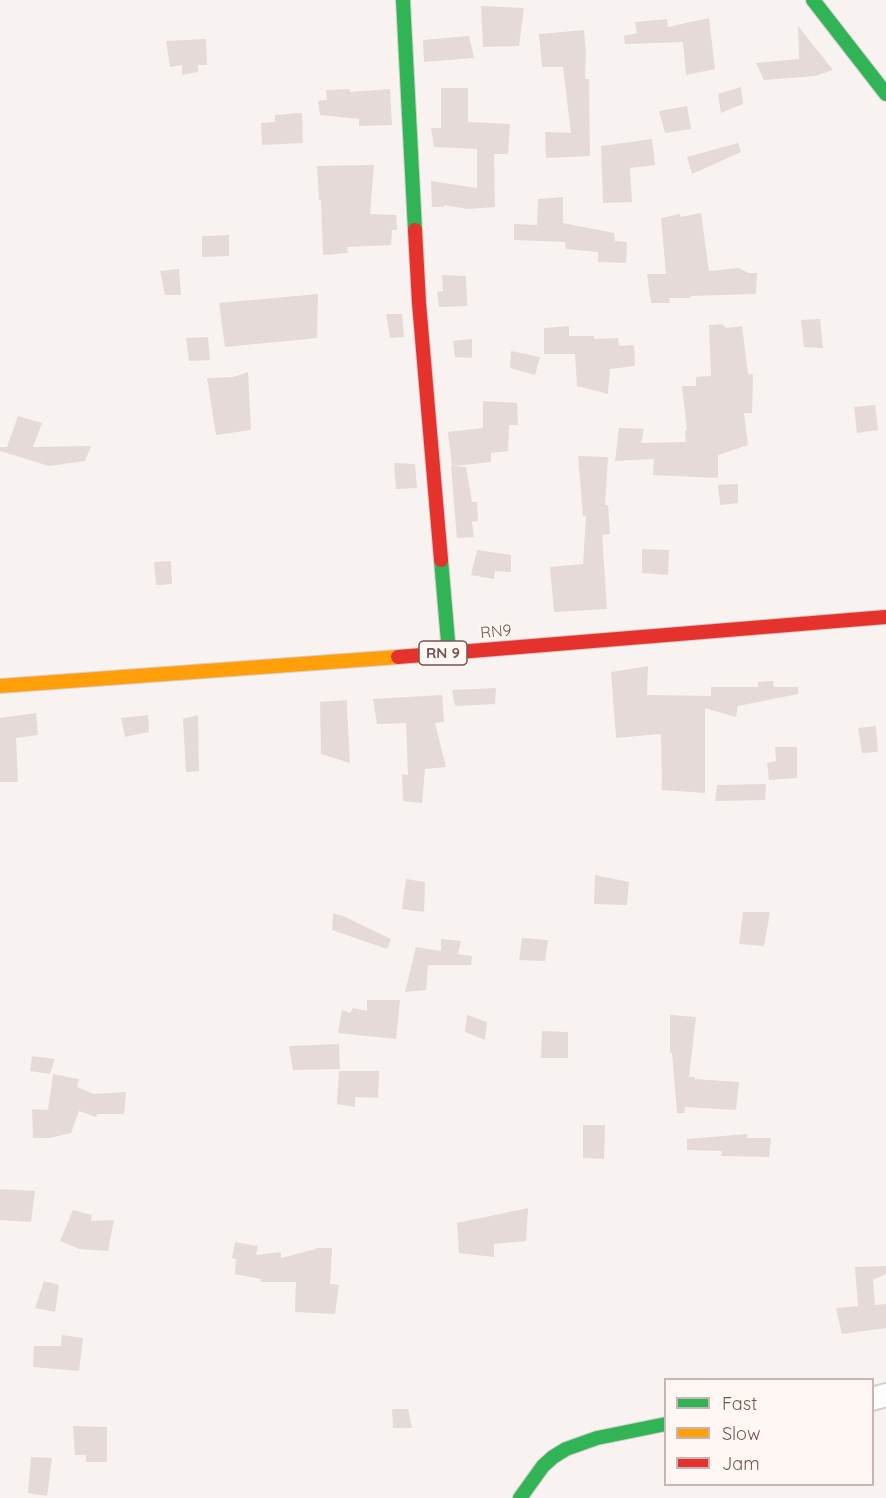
<!DOCTYPE html>
<style>
body{margin:0}
#map{position:relative;width:886px;height:1498px;overflow:hidden;background:#f8f3f0;font-family:Quicksand,sans-serif}
canvas{display:block}
.legend{position:absolute;left:664px;top:1378px;width:210px;height:108px;box-sizing:border-box;background:#fef7f3;border:2px solid #c7b6b2;margin:0;padding:8px 10px;list-style:none;font-size:18px;color:#755451}
.legend li{display:flex;align-items:center;gap:12px;height:30px}
.legend b{width:30px;border:2px solid #c7b6b2}
</style>
<div id="map">
<canvas width="886" height="1498"></canvas>
<ul class="legend">
<li><b style="height:8px;background:#30b455"></b>Fast</li>
<li><b style="height:8px;background:#ff9f0a"></b>Slow</li>
<li><b style="height:8px;background:#e5322d"></b>Jam</li>
</ul>
</div>
<script>
const context = document.querySelector('canvas').getContext('2d');
context.lineJoin = 'round';
function fill(path, color) {
  context.fillStyle = color;
  context.fill(path, 'evenodd');
}
function toPath(rows) {
  const path = new Path2D();
  for (const r of rows) {
    path.moveTo(r[0], r[1]);
    for (let i = 2; i < r.length; i += 2) path.lineTo(r[i], r[i + 1]);
  }
  return path;
}
function trace(path, color, width, dash) {
  context.strokeStyle = color;
  context.lineWidth = width;
  context.lineCap = dash ? 'butt' : 'round';
  context.setLineDash(dash || []);
  context.stroke(path);
}
function drawText(font, color, halo, rows, align = 'center') {
  context.font = font + ' Quicksand,sans-serif';
  context.lineWidth = 4.5;
  context.setLineDash([]);
  context.textBaseline = 'middle';
  context.strokeStyle = halo;
  context.fillStyle = color;
  for (const [text, x, y, turn = 0] of rows) {
    context.save();
    context.translate(x, y);
    context.rotate((+turn || 0) * Math.PI / 180);
    context.textAlign = isNaN(turn) ? turn : align;
    if (halo) context.strokeText(text, 0, 0);
    context.fillText(text, 0, 0);
    context.restore();
  }
}
fill(toPath([
 [481,6,524,8,519,46,483,47],
 [709,18,715,69,686,75,683,42,625,44,624,36,637,33,635,22,667,19,668,27],
 [798,26,833,70,815,76,764,80,756,63,799,59],
 [584,30,586,53,585,79,589,79,590,156,546,158,545,132,571,133,563,67,542,67,539,34],
 [469,36,474,58,424,62,423,40],
 [206,39,207,65,198,65,198,72,182,75,182,65,170,67,166,41],
 [741,87,743,104,721,113,718,94],
 [441,88,468,88,468,122,510,124,508,154,494,154,495,207,468,209,444,205,444,207,432,207,431,181,477,188,477,149,434,147,431,128,441,128],
 [350,89,350,92,390,89,392,125,359,126,359,119,320,115,318,101,327,100,326,90],
 [687,106,691,129,665,133,659,111],
 [302,113,303,143,262,145,261,123,275,122,275,115],
 [652,139,655,165,630,168,632,202,603,203,601,146],
 [738,143,741,152,692,174,687,157],
 [374,165,370,214,396,215,397,230,392,230,391,245,347,247,348,253,323,255,321,200,319,200,317,166],
 [563,197,563,223,614,233,615,241,627,242,626,263,598,262,598,252,566,249,565,242,514,240,514,224,537,225,538,199],
 [701,213,709,271,739,268,748,273,757,273,756,294,690,296,691,298,669,298,670,303,651,303,647,274,666,274,661,218,680,214,680,217],
 [229,235,229,256,202,257,202,236],
 [179,269,181,295,165,295,160,271],
 [442,275,466,276,467,306,439,307,437,292,443,291],
 [318,294,317,338,225,347,219,303],
 [386,314,402,314,404,337,390,338],
 [820,319,823,348,804,347,801,320],
 [722,324,726,328,742,326,748,374,753,374,752,413,744,413,748,445,718,455,718,478,653,475,654,459,615,461,619,428,644,429,641,443,686,442,685,430,687,430,682,386,696,386,696,377,711,376,709,325],
 [569,326,569,336,594,336,594,339,618,338,619,346,634,345,635,366,610,369,608,394,577,386,575,354,544,354,544,328],
 [208,337,210,360,189,361,186,338],
 [472,339,472,358,455,357,453,341],
 [511,351,540,357,535,375,510,368],
 [248,372,251,430,216,435,207,378,233,377],
 [483,401,517,403,518,425,509,425,508,451,491,453,491,462,453,466,466,467,472,502,477,502,478,521,472,522,474,537,457,538,451,466,452,466,448,432,483,428],
 [875,405,878,430,857,433,854,407],
 [18,416,42,423,33,447,91,446,85,461,49,466,0,451,0,447,7,447],
 [578,456,608,457,605,505,608,505,610,534,602,535,607,609,554,612,550,567,583,564,586,516,583,516],
 [394,463,415,464,417,488,396,489],
 [738,484,738,503,720,505,718,485],
 [642,549,669,550,668,575,642,573],
 [477,550,511,555,511,572,495,571,494,579,471,575],
 [171,561,172,584,156,585,154,562],
 [648,666,647,695,711,696,711,687,758,687,758,682,773,681,774,687,798,687,798,694,738,706,736,717,705,708,705,793,662,790,661,734,616,738,611,672],
 [496,688,495,704,455,706,452,690],
 [442,695,444,722,435,723,446,767,425,769,422,803,403,801,402,774,408,775,406,723,377,724,373,699],
 [347,700,347,709,350,763,321,754,320,702],
 [36,713,38,735,16,738,18,782,0,782,0,718],
 [148,715,149,732,125,737,121,718],
 [198,715,199,771,186,772,183,719],
 [876,726,878,752,862,753,858,728],
 [775,747,797,747,797,778,769,780,767,763,776,761],
 [766,784,765,800,715,801,717,785],
 [595,875,629,882,627,905,594,904],
 [406,879,425,882,424,912,402,909],
 [743,912,770,912,764,946,739,944],
 [333,913,343,916,391,939,387,949,332,930],
 [522,938,548,940,545,961,519,960],
 [441,939,461,941,458,954,472,956,471,965,428,965,426,990,405,992,416,947,441,951],
 [367,1000,400,1000,396,1039,338,1033,342,1010,350,1013,353,1008,367,1011],
 [467,1015,487,1022,485,1040,465,1032],
 [670,1015,696,1017,689,1077,695,1077,695,1079,739,1082,736,1110,685,1107,684,1113,677,1113,672,1053,670,1053],
 [542,1031,568,1032,568,1058,541,1058],
 [339,1044,340,1069,293,1070,289,1046],
 [32,1056,55,1059,50,1074,30,1071],
 [339,1071,379,1071,378,1098,355,1097,355,1107,337,1104],
 [53,1074,79,1079,77,1087,94,1094,126,1092,124,1114,97,1114,96,1117,79,1111,71,1133,50,1138,33,1138,32,1109,48,1110],
 [583,1125,605,1125,604,1159,583,1158],
 [747,1134,747,1138,771,1138,769,1157,721,1156,722,1151,687,1150,687,1139],
 [0,1189,35,1191,31,1222,0,1220],
 [528,1208,526,1241,494,1244,494,1257,459,1253,457,1223],
 [73,1210,92,1215,91,1221,114,1220,108,1251,79,1249,60,1241],
 [235,1242,258,1246,256,1255,281,1252,281,1258,316,1249,316,1248,332,1248,330,1284,339,1285,335,1314,295,1312,296,1282,261,1282,261,1279,235,1274,236,1259,232,1258],
 [886,1266,886,1274,873,1280,875,1305,886,1304,886,1328,842,1334,836,1308,858,1306,855,1267],
 [44,1281,59,1285,55,1312,35,1308],
 [62,1335,83,1338,79,1371,33,1367,34,1346,61,1346],
 [392,1409,408,1409,412,1428,393,1428],
 [73,1426,107,1427,107,1462,86,1462,86,1455,75,1455],
 [31,1457,52,1458,47,1496,28,1493]
]), '#e5dad8');
const street = toPath([
 [872,1399,886,1395]
]);
const fast = toPath([
 [403,0,415,230],
 [813,0,886,94],
 [441,560,449,653],
 [520,1498,543,1466,553,1457,566,1449,597,1438,666,1424]
]);
const slow = toPath([
 [0,686,398,657]
]);
const jam = toPath([
 [415,230,419,303,441,560],
 [398,657,886,617]
]);
trace(street, '#d7cecc', 26);
trace(fast, '#d8cecc', 16);
trace(slow, '#d8cecc', 16);
trace(jam, '#d8cecc', 16);
trace(street, '#fefdfd', 22);
trace(fast, '#30b455', 14);
trace(slow, '#ff9f0a', 14);
trace(jam, '#e5322d', 14);
for (const [x, y, w] of [
 [443,653,48]
]) {
  const box = new Path2D();
  box.roundRect(x - w / 2, y - 12, w, 24, 4.5);
  context.fillStyle = '#fef7f3';
  context.fill(box);
  trace(box, '#755451', 1.5);
}
drawText('bold 15px', '#755451', null, [
 ["RN 9",443,653]
]);
drawText('16px', '#755451', '#fef7f3', [
 ["RN9",496,632,-5]
]);
</script>
